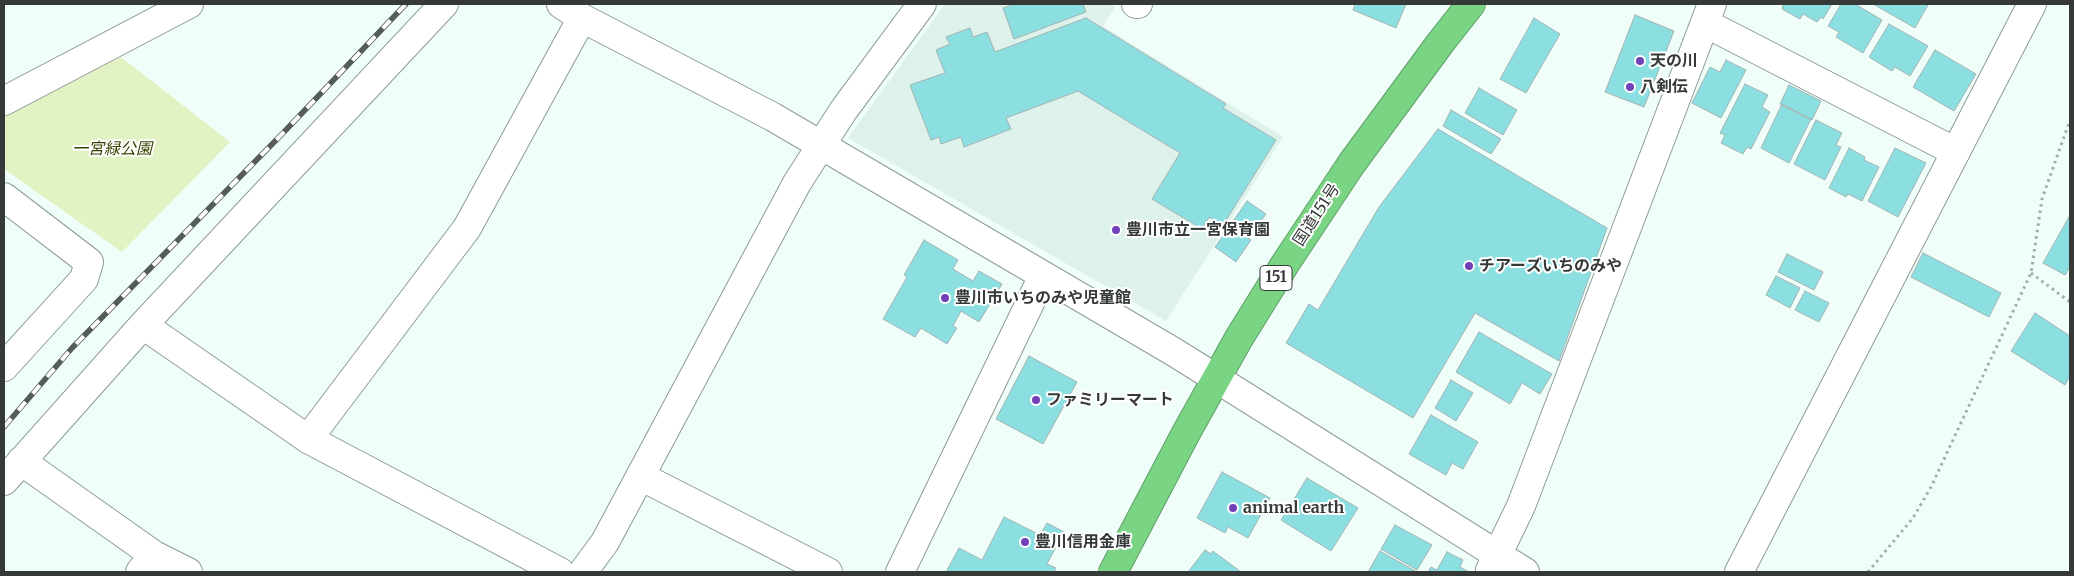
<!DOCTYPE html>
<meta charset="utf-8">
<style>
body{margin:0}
#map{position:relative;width:2074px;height:576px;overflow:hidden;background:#f0fef9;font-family:Merriweather,serif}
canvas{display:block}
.frame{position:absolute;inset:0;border:5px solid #353a38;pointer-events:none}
</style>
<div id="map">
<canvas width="2074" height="576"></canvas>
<div class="frame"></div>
</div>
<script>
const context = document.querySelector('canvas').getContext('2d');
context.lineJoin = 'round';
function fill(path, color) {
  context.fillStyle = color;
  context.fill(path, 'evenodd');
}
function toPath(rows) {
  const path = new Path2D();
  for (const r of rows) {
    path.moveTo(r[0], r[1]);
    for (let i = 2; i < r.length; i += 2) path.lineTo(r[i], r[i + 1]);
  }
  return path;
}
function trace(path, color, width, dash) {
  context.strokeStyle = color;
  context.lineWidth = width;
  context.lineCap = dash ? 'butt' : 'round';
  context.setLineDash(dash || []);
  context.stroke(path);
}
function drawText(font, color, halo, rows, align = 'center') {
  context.font = font + ' Merriweather,"Noto Sans JP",serif';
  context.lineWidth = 4;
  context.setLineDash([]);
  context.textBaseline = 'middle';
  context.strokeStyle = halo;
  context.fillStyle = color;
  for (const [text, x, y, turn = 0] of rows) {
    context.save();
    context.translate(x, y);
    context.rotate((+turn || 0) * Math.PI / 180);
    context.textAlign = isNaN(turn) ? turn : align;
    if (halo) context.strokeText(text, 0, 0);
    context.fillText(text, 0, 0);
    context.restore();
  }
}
fill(toPath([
 [945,4,1111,4,1115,7,1103,26,1283,137,1166,321,848,138]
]), '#ddf2ea');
fill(toPath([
 [121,57,230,142,122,252,4,169,4,116]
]), '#e3f2c2');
const building = toPath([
 [1015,4,1083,4,1086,12,1014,39,1003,8,1015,4],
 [1355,4,1406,4,1396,28,1353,10,1355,4],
 [1783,4,1832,4,1823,19,1821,17,1817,22,1803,14,1800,19,1782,9,1783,4],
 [1841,4,1855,4,1882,20,1863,53,1836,37,1839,32,1828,26,1841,4],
 [1873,4,1926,4,1928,5,1915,28,1873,4],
 [1635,15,1674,31,1644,107,1605,92,1635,15],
 [1086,18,1226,104,1223,108,1276,140,1223,225,1209,217,1202,229,1152,199,1180,153,1078,91,1006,118,1011,129,964,147,961,137,941,144,939,137,931,140,910,85,945,73,936,50,950,44,946,37,970,28,973,37,987,32,995,52,1086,18],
 [1534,18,1560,34,1526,93,1500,79,1534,18],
 [1889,24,1928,46,1910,76,1895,67,1892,71,1869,57,1889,24],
 [1935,50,1976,74,1954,111,1913,87,1935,50],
 [1726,60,1746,70,1721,118,1692,103,1710,67,1720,72,1726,60],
 [1745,84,1768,95,1762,107,1770,112,1751,149,1747,147,1743,154,1721,143,1725,135,1720,133,1745,84],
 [1789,85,1821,101,1812,120,1780,104,1789,85],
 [1479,88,1517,110,1503,135,1465,113,1479,88],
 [1782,104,1811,119,1789,163,1761,148,1782,104],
 [1451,110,1501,139,1491,154,1443,126,1451,110],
 [1816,120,1842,133,1836,145,1841,147,1825,180,1794,164,1816,120],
 [1438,129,1607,228,1559,361,1475,313,1413,418,1286,343,1309,304,1318,310,1379,207,1438,129],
 [1849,148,1865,157,1864,160,1879,167,1862,201,1848,194,1846,197,1829,188,1849,148],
 [1895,148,1926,163,1898,217,1868,201,1895,148],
 [1247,201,1266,214,1248,238,1251,240,1236,262,1215,247,1247,201],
 [2070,215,2070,267,2065,275,2043,263,2070,215],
 [924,240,958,260,953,269,973,281,979,271,1002,284,979,322,961,311,953,326,957,328,947,344,921,328,915,337,883,319,907,277,904,275,924,240],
 [1923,253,2001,293,1989,317,1911,277,1923,253],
 [1787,254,1823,272,1814,290,1778,272,1787,254],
 [1776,276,1800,288,1790,308,1766,295,1776,276],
 [1805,291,1829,303,1819,322,1795,310,1805,291],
 [2035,313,2070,336,2070,376,2065,385,2011,351,2035,313],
 [1479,332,1552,374,1540,394,1522,383,1510,404,1456,372,1479,332],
 [1029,356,1077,382,1043,444,996,419,1029,356],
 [1451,380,1473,393,1456,421,1435,408,1451,380],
 [1431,415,1478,442,1463,469,1452,463,1446,475,1409,454,1431,415],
 [1222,472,1270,498,1248,538,1228,527,1225,533,1197,518,1222,472],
 [1307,478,1358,508,1331,551,1281,520,1307,478],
 [1004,517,1040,535,1047,523,1064,532,1047,564,1056,568,1054,572,946,572,959,548,982,560,1004,517],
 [1395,525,1432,545,1417,570,1381,549,1395,525],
 [1205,550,1211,554,1213,551,1241,572,1188,572,1205,550],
 [1380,551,1417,572,1368,572,1380,551],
 [1447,552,1463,560,1460,567,1469,572,1428,572,1431,567,1437,570,1447,552]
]);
fill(building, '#8cdfe1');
trace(building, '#a4b3b3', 1);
const minor = toPath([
 [561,4,582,18,773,117,1174,352,1525,572],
 [1136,4,1138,4],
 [1705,23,1956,152],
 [4,101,189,4],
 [4,197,89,262,84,279,4,367],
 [143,325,308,439,560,572],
 [308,439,467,228,582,18],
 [21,461,154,555,188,572],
 [640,476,828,572],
 [4,481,143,325,444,4],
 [1490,570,1521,506,1712,4],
 [140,572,154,555],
 [583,572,605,542,797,183,843,111,922,4],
 [900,572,1043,276],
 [1739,572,2032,4]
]);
const highway = toPath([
 [1113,572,1186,433,1239,338,1285,264,1352,163,1441,42,1471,4]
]);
trace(minor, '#8e9b96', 30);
trace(highway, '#619e69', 30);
trace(toPath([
 [2031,273,2070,302],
 [1868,572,1913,518,1931,487,2031,273,2042,199,2070,120]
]), '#a2aca9', 3, [2.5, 4]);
trace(minor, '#fff', 28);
trace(highway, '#79d484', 28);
const rail = toPath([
 [4,427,72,348,284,132,406,4]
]);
trace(rail, '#545b58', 5.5);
trace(rail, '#fff', 4, [11]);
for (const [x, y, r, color] of [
 [1640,61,5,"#6f40b7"],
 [1630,87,5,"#6f40b7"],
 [1116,230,5,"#6f40b7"],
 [1469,266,5,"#6f40b7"],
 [945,298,5,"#6f40b7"],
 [1036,400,5,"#6f40b7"],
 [1233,508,5,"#6f40b7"],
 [1025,542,5,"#6f40b7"]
]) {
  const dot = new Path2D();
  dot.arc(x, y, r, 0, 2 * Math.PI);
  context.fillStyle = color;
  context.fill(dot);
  trace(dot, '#fff', 2);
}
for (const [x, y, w] of [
 [1276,278,32]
]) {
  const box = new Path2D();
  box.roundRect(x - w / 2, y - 12.5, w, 25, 4);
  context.fillStyle = '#fff';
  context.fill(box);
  trace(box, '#353a38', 1);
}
drawText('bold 15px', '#353a38', null, [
 ["151",1276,278]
]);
drawText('bold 16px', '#353a38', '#fff', [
 ["天の川",1650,61],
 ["八剣伝",1640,87],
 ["豊川市立一宮保育園",1126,230],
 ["チアーズいちのみや",1479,266],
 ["豊川市いちのみや児童館",955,298],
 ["ファミリーマート",1046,400],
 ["animal earth",1243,508],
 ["豊川信用金庫",1035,542]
], 'left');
drawText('italic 16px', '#374500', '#fff', [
 ["一宮緑公園",112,149]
]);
drawText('16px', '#353a38', '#fff', [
 ["国道151号",1317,215,-57]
]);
</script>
